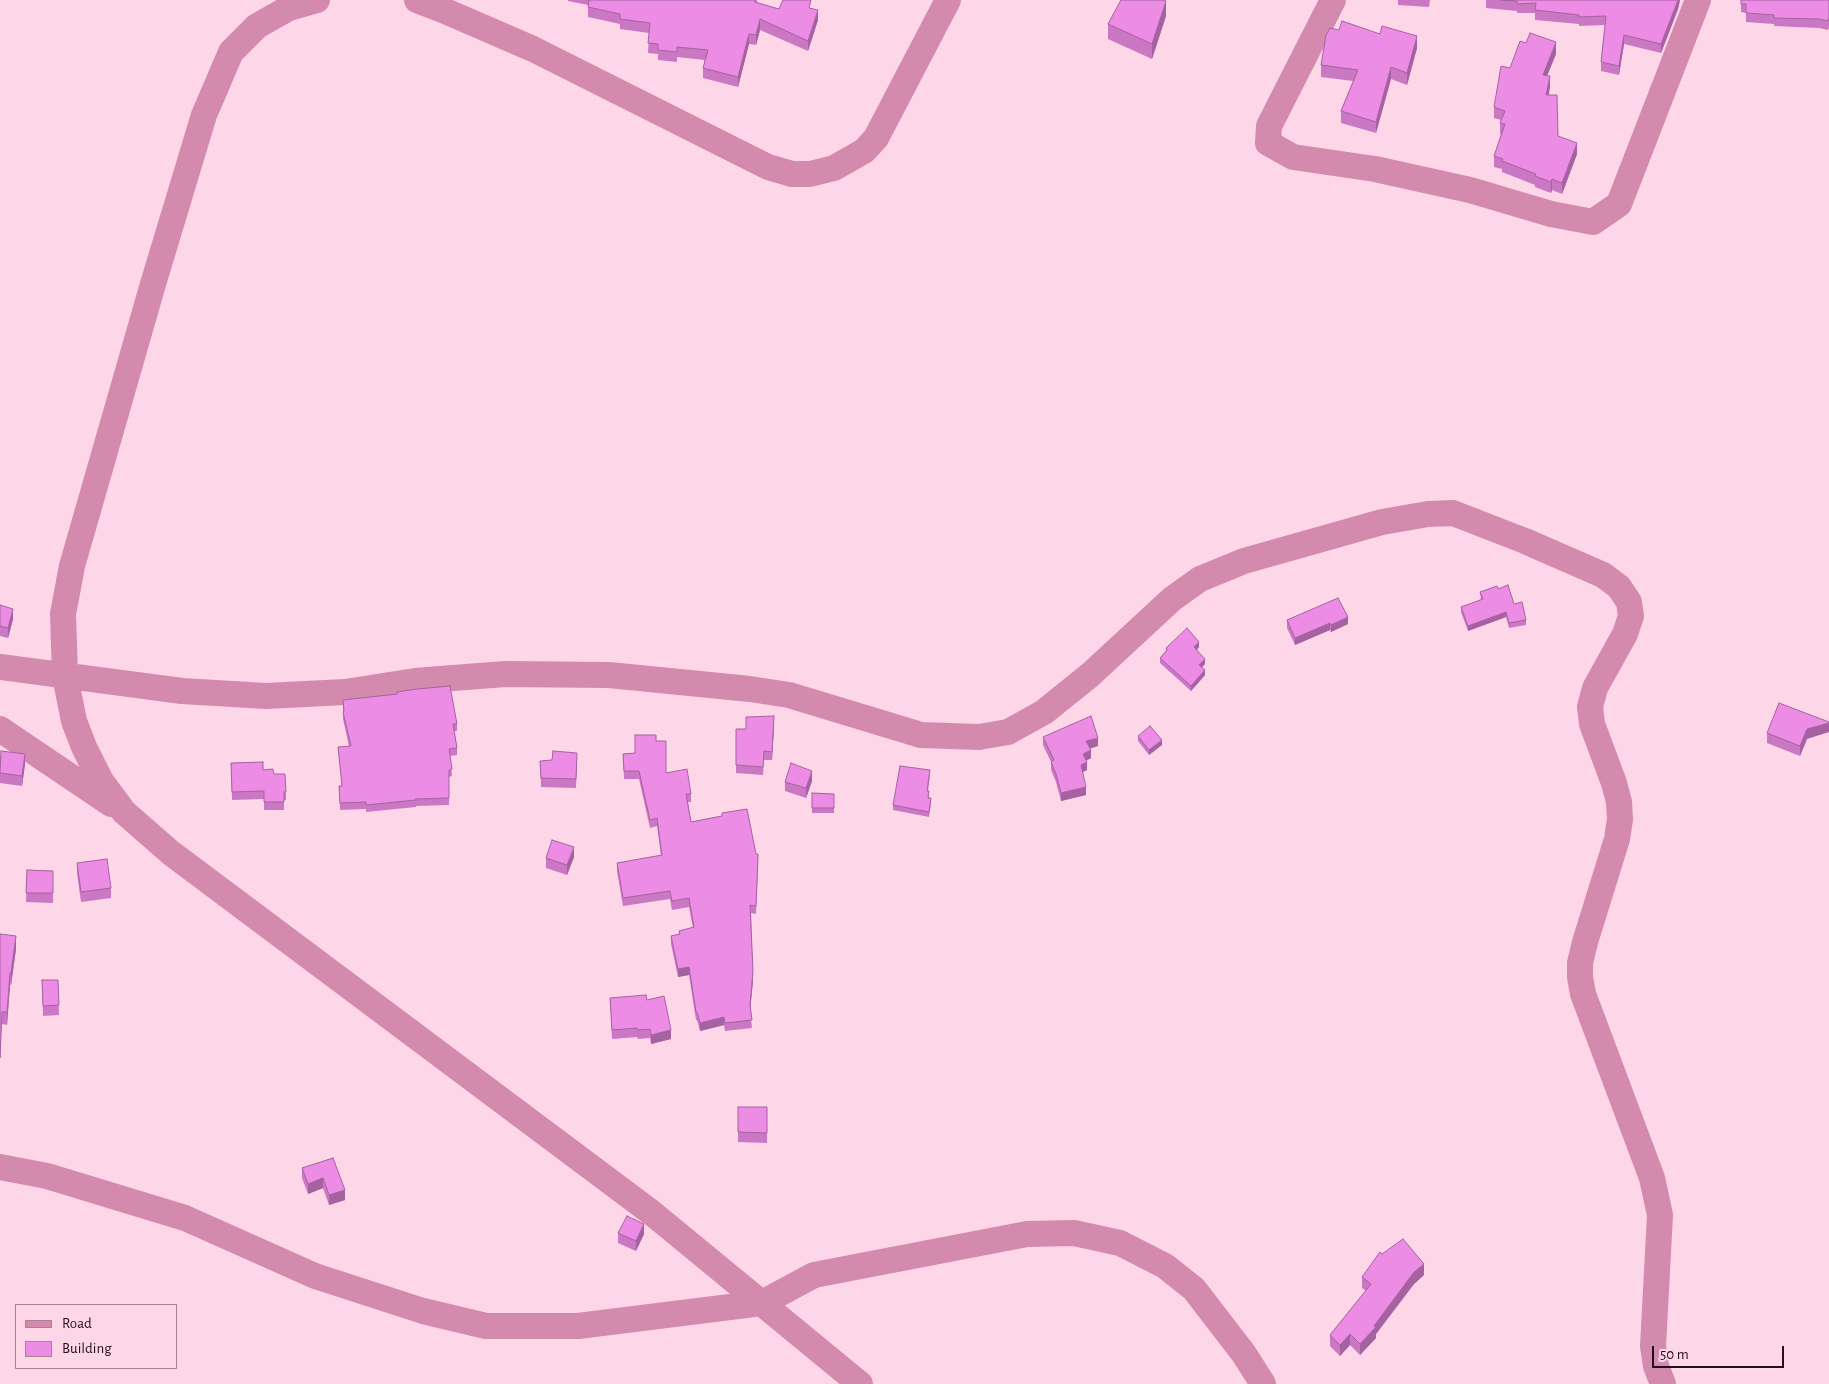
<!DOCTYPE html>
<style>
body{margin:0}
#map{position:relative;width:1829px;height:1384px;overflow:hidden;background:#fdd6e7;font-family:"Alegreya Sans",sans-serif}
canvas{display:block}
.legend{position:absolute;left:15px;top:1304px;width:162px;height:65px;box-sizing:border-box;background:#fdd6e7;border:1px solid #a68695;margin:0;padding:6px 9px;list-style:none;font-size:15px;color:#240f1a}
.legend li{display:flex;align-items:center;gap:10px;height:25px}
.legend b{width:25px;border:1px solid #a68695}
.scale{position:absolute;left:1652px;top:1346px;width:132px;height:22px;box-sizing:border-box;border:2px solid #240f1a;border-top:0;padding-left:6px;font-size:15px;line-height:18px;white-space:nowrap;color:#240f1a;-webkit-text-stroke:4px #fdd6e7;paint-order:stroke}
</style>
<div id="map">
<canvas width="1829" height="1384"></canvas>
<ul class="legend">
<li><b style="height:6px;background:#d48aad"></b>Road</li>
<li><b style="height:14px;background:#ec8ce4"></b>Building</li>
</ul>
<div class="scale">50 m</div>
</div>
<script>
const context = document.querySelector('canvas').getContext('2d');
context.lineJoin = 'round';
function toPath(rows) {
  const path = new Path2D();
  for (const r of rows) {
    path.moveTo(r[0], r[1]);
    for (let i = 2; i < r.length; i += 2) path.lineTo(r[i], r[i + 1]);
  }
  return path;
}
function trace(path, color, width, dash) {
  context.strokeStyle = color;
  context.lineWidth = width;
  context.lineCap = dash ? 'butt' : 'round';
  context.setLineDash(dash || []);
  context.stroke(path);
}
function fill(path, color) {
  context.fillStyle = color;
  context.fill(path, 'evenodd');
}
trace(toPath([
 [317,0,289,8,257,26,231,52,204,115,153,284,72,566,63,614,65,676,74,721,84,747,101,781,124,812,171,853,652,1213,860,1384],
 [417,0,443,10,533,49,768,167,792,174,810,174,834,168,864,151,876,138,948,0],
 [1333,0,1269,126,1268,143,1293,157,1375,169,1470,190,1551,214,1593,222,1619,204,1698,0],
 [0,667,182,691,266,696,345,692,415,681,505,674,609,675,750,689,789,695,921,735,979,737,1008,732,1044,712,1090,675,1172,599,1200,579,1244,561,1382,522,1428,514,1453,513,1525,541,1603,575,1619,587,1629,602,1631,616,1625,634,1595,688,1590,707,1592,724,1614,783,1619,802,1620,819,1617,839,1585,942,1580,963,1580,977,1583,994,1652,1178,1660,1215,1653,1346,1656,1366,1663,1384],
 [0,729,111,804],
 [0,1167,47,1176,185,1218,315,1276,423,1311,486,1326,578,1326,762,1303,814,1275,1027,1234,1074,1233,1120,1243,1165,1266,1194,1289,1244,1354,1263,1384]
]), '#d48aad', 26);
fill(toPath([
 [568,0,757,0,757,3,779,9,811,8,818,20,808,51,760,30,756,45,749,44,738,87,703,78,703,68,705,60,677,57,677,62,658,60,658,54,648,53,649,33,620,29,620,24,588,17,588,5,568,1],
 [1398,0,1430,0,1429,7,1398,5],
 [1486,0,1680,0,1678,9,1661,53,1624,44,1619,75,1601,71,1601,62,1605,25,1579,26,1579,24,1535,20,1535,13,1517,13,1517,11,1486,8],
 [1741,0,1829,0,1829,27,1828,30,1819,28,1774,26,1774,24,1746,22,1746,13,1741,12],
 [1166,16,1152,59,1108,39,1108,24],
 [1417,48,1407,85,1391,79,1376,133,1341,123,1341,111,1353,81,1321,77,1321,65],
 [1556,54,1547,75,1550,87,1549,95,1558,136,1577,154,1562,194,1552,190,1551,193,1535,187,1535,185,1502,172,1502,169,1494,167,1494,156,1501,134,1500,134,1500,123,1501,120,1494,118,1494,107,1510,68],
 [1498,589,1514,604,1526,620,1526,625,1509,628,1506,617,1468,631,1461,612,1461,607,1481,600,1480,592],
 [0,605,13,619,8,638,0,636],
 [1287,620,1348,624,1331,632,1330,630,1295,645,1287,628],
 [1199,647,1197,650,1205,664,1202,667,1205,675,1191,691,1160,663,1160,658,1166,651,1166,648],
 [343,700,457,724,457,731,454,731,457,748,457,755,450,756,452,776,449,777,449,805,416,806,416,807,366,812,366,809,340,810,339,786,342,786,338,747,349,746,343,719],
 [774,725,772,760,764,760,763,775,736,773,736,729,746,729],
 [1767,733,1807,739,1800,756,1767,743],
 [1138,736,1162,745,1149,755,1138,741],
 [1043,737,1098,746,1090,748,1091,758,1086,761,1087,770,1082,772,1086,795,1061,801,1056,782,1051,770,1051,762,1043,745],
 [656,741,666,773,691,794,691,802,688,802,691,822,722,816,722,813,758,865,756,914,751,913,753,980,750,1009,752,1028,725,1031,724,1025,700,1031,697,1020,696,1020,689,975,678,977,671,944,671,936,679,934,679,931,693,928,689,907,672,910,670,899,623,906,617,871,617,863,661,856,657,826,650,828,639,779,624,779,623,754,635,753],
 [0,756,25,764,22,786,0,783],
 [540,761,577,762,576,788,541,787],
 [231,763,263,770,274,774,286,792,286,800,284,800,284,810,264,810,264,799,232,800],
 [930,775,928,791,929,798,931,803,929,817,893,810,893,805],
 [812,781,806,798,785,791,785,782],
 [812,793,834,794,834,813,812,813],
 [574,857,567,875,546,868,546,858],
 [77,863,111,888,111,898,81,902,77,873],
 [27,870,53,871,53,903,26,902],
 [0,934,16,949,11,985,10,985,7,1025,2,1024],
 [42,980,58,980,59,1015,43,1016],
 [610,998,647,1000,671,1039,651,1044,650,1038,638,1039,637,1037,612,1039],
 [767,1107,767,1143,738,1142,738,1132],
 [333,1158,345,1200,329,1205,323,1188,308,1194,302,1178,302,1168],
 [618,1233,644,1234,636,1251,618,1243],
 [1424,1275,1414,1284,1376,1334,1376,1338,1360,1355,1350,1345,1340,1356,1330,1346,1330,1335,1366,1291,1362,1288,1362,1277]
]), '#cb78c4');
fill(toPath([
 [1678,0,1680,0,1678,9,1661,53,1661,44],
 [1166,1,1166,16,1152,59,1152,44],
 [818,10,818,20,808,51,808,41],
 [760,19,760,30,756,45,756,35],
 [749,34,749,44,738,87,738,77],
 [1624,35,1624,44,1619,75,1619,66],
 [1417,36,1417,48,1407,85,1407,73],
 [1556,42,1556,54,1543,86,1543,75],
 [1391,67,1391,79,1376,133,1376,122],
 [1550,76,1550,87,1546,106,1546,95],
 [1577,143,1577,154,1562,194,1562,183],
 [1552,179,1552,190,1551,193,1551,182],
 [13,609,13,619,8,638,8,628],
 [1506,612,1506,617,1468,631,1468,626],
 [1348,617,1348,624,1331,632,1331,625],
 [1330,623,1330,630,1295,645,1295,638],
 [1199,642,1199,647,1194,652,1194,647],
 [1205,659,1205,664,1199,670,1199,665],
 [1205,670,1205,675,1191,691,1191,686],
 [774,716,774,725,772,760,772,752],
 [1829,723,1829,732,1807,739,1800,756,1800,746,1807,729],
 [1098,738,1098,746,1086,750,1086,741],
 [1162,740,1162,745,1149,755,1149,750],
 [1091,750,1091,758,1083,762,1083,754],
 [25,754,25,764,22,786,22,776],
 [1087,762,1087,770,1081,773,1081,765],
 [812,771,812,781,806,798,806,788],
 [1086,787,1086,795,1061,801,1061,793],
 [574,847,574,857,567,875,567,865],
 [16,936,16,949,11,985,11,973],
 [689,967,689,975,678,977,678,969],
 [753,971,753,980,750,1013,750,1005],
 [10,973,10,985,7,1025,7,1012],
 [724,1017,724,1025,700,1031,700,1023],
 [671,1030,671,1039,651,1044,651,1035],
 [323,1178,323,1188,308,1194,308,1184],
 [345,1190,345,1200,329,1205,329,1195],
 [644,1224,644,1234,636,1251,636,1241],
 [1424,1264,1424,1275,1414,1284,1376,1334,1376,1338,1360,1355,1360,1344,1414,1272],
 [1350,1334,1350,1345,1340,1356,1340,1345]
]), '#a562a0');
const building = toPath([
 [589,0,755,0,755,2,779,9,783,0,811,0,809,8,818,10,808,41,760,19,756,35,749,34,738,77,703,68,708,50,677,47,677,52,658,50,658,44,648,43,650,23,620,19,620,14,588,7,589,0],
 [1121,0,1162,0,1166,1,1152,44,1108,24,1121,0],
 [1501,0,1678,0,1661,44,1624,35,1619,66,1601,62,1606,16,1579,17,1579,15,1535,10,1536,3,1517,4,1517,1,1501,0],
 [1741,0,1829,0,1829,18,1828,21,1819,19,1774,18,1774,15,1746,13,1746,4,1741,4,1741,0],
 [1342,21,1380,34,1382,26,1417,36,1407,73,1391,67,1376,122,1341,111,1358,70,1321,65,1326,35,1330,28,1339,30,1342,21],
 [1530,33,1556,42,1543,75,1550,76,1546,95,1557,95,1558,136,1577,143,1562,183,1552,179,1551,182,1535,176,1536,174,1502,161,1503,159,1494,156,1505,124,1500,123,1505,111,1494,107,1501,66,1510,68,1520,41,1526,43,1530,33],
 [1508,585,1514,604,1522,602,1526,620,1509,623,1506,612,1468,626,1461,607,1483,599,1480,592,1497,586,1498,589,1508,585],
 [1338,598,1348,617,1331,625,1330,623,1295,638,1287,620,1338,598],
 [0,605,13,609,8,628,0,626,0,605],
 [1187,628,1199,642,1194,647,1205,659,1199,665,1205,670,1191,686,1160,658,1167,650,1166,648,1187,628],
 [450,686,457,724,453,724,457,748,449,749,452,769,449,770,449,798,415,799,416,800,366,805,366,802,340,803,339,786,342,786,338,747,351,746,343,712,344,711,343,700,397,694,397,692,417,689,450,686],
 [1779,703,1829,722,1829,723,1807,729,1800,746,1767,733,1779,703],
 [774,716,772,752,764,751,763,767,736,765,736,729,746,729,746,717,774,716],
 [1091,716,1098,738,1086,741,1091,750,1083,754,1087,762,1081,765,1086,787,1061,793,1056,774,1051,762,1054,760,1043,737,1091,716],
 [1150,726,1162,740,1149,750,1138,736,1150,726],
 [635,735,656,735,656,741,666,741,666,773,687,769,691,794,686,794,691,822,722,816,722,813,747,809,756,854,758,854,758,857,756,906,750,905,753,971,750,1005,752,1020,725,1023,724,1017,700,1023,697,1012,696,1012,689,967,678,969,671,936,680,934,679,931,694,927,689,898,672,901,670,891,623,898,617,863,662,855,657,818,650,820,639,771,624,771,623,754,635,753,635,735],
 [1,751,25,754,22,776,0,773,1,751],
 [553,751,577,753,576,779,541,778,540,761,552,760,553,751],
 [263,762,263,770,273,769,274,774,285,774,286,792,284,792,284,802,264,802,264,791,232,792,231,763,263,762],
 [791,763,812,771,806,788,785,782,791,763],
 [900,766,930,770,927,791,929,791,928,798,931,798,929,812,893,805,900,766],
 [812,793,834,794,834,808,812,808,812,793],
 [552,840,574,847,567,865,546,858,552,840],
 [107,859,111,888,81,892,77,863,107,859],
 [27,870,53,871,53,893,26,893,27,870],
 [0,934,16,936,11,973,10,973,7,1012,2,1012,0,1058,0,934],
 [42,980,58,980,59,1005,43,1006,42,980],
 [646,995,647,1000,664,996,671,1030,651,1035,650,1029,638,1030,637,1028,612,1030,610,998,646,995],
 [738,1107,767,1107,767,1133,738,1132,738,1107],
 [333,1158,345,1190,329,1195,323,1178,308,1184,302,1168,333,1158],
 [627,1216,644,1224,636,1241,618,1233,627,1216],
 [1403,1239,1424,1264,1414,1272,1374,1326,1376,1327,1360,1344,1350,1334,1340,1345,1330,1335,1371,1284,1362,1277,1380,1252,1382,1254,1403,1239]
]);
fill(building, '#ec8ce4');
trace(building, '#a562a0', 1);
</script>
